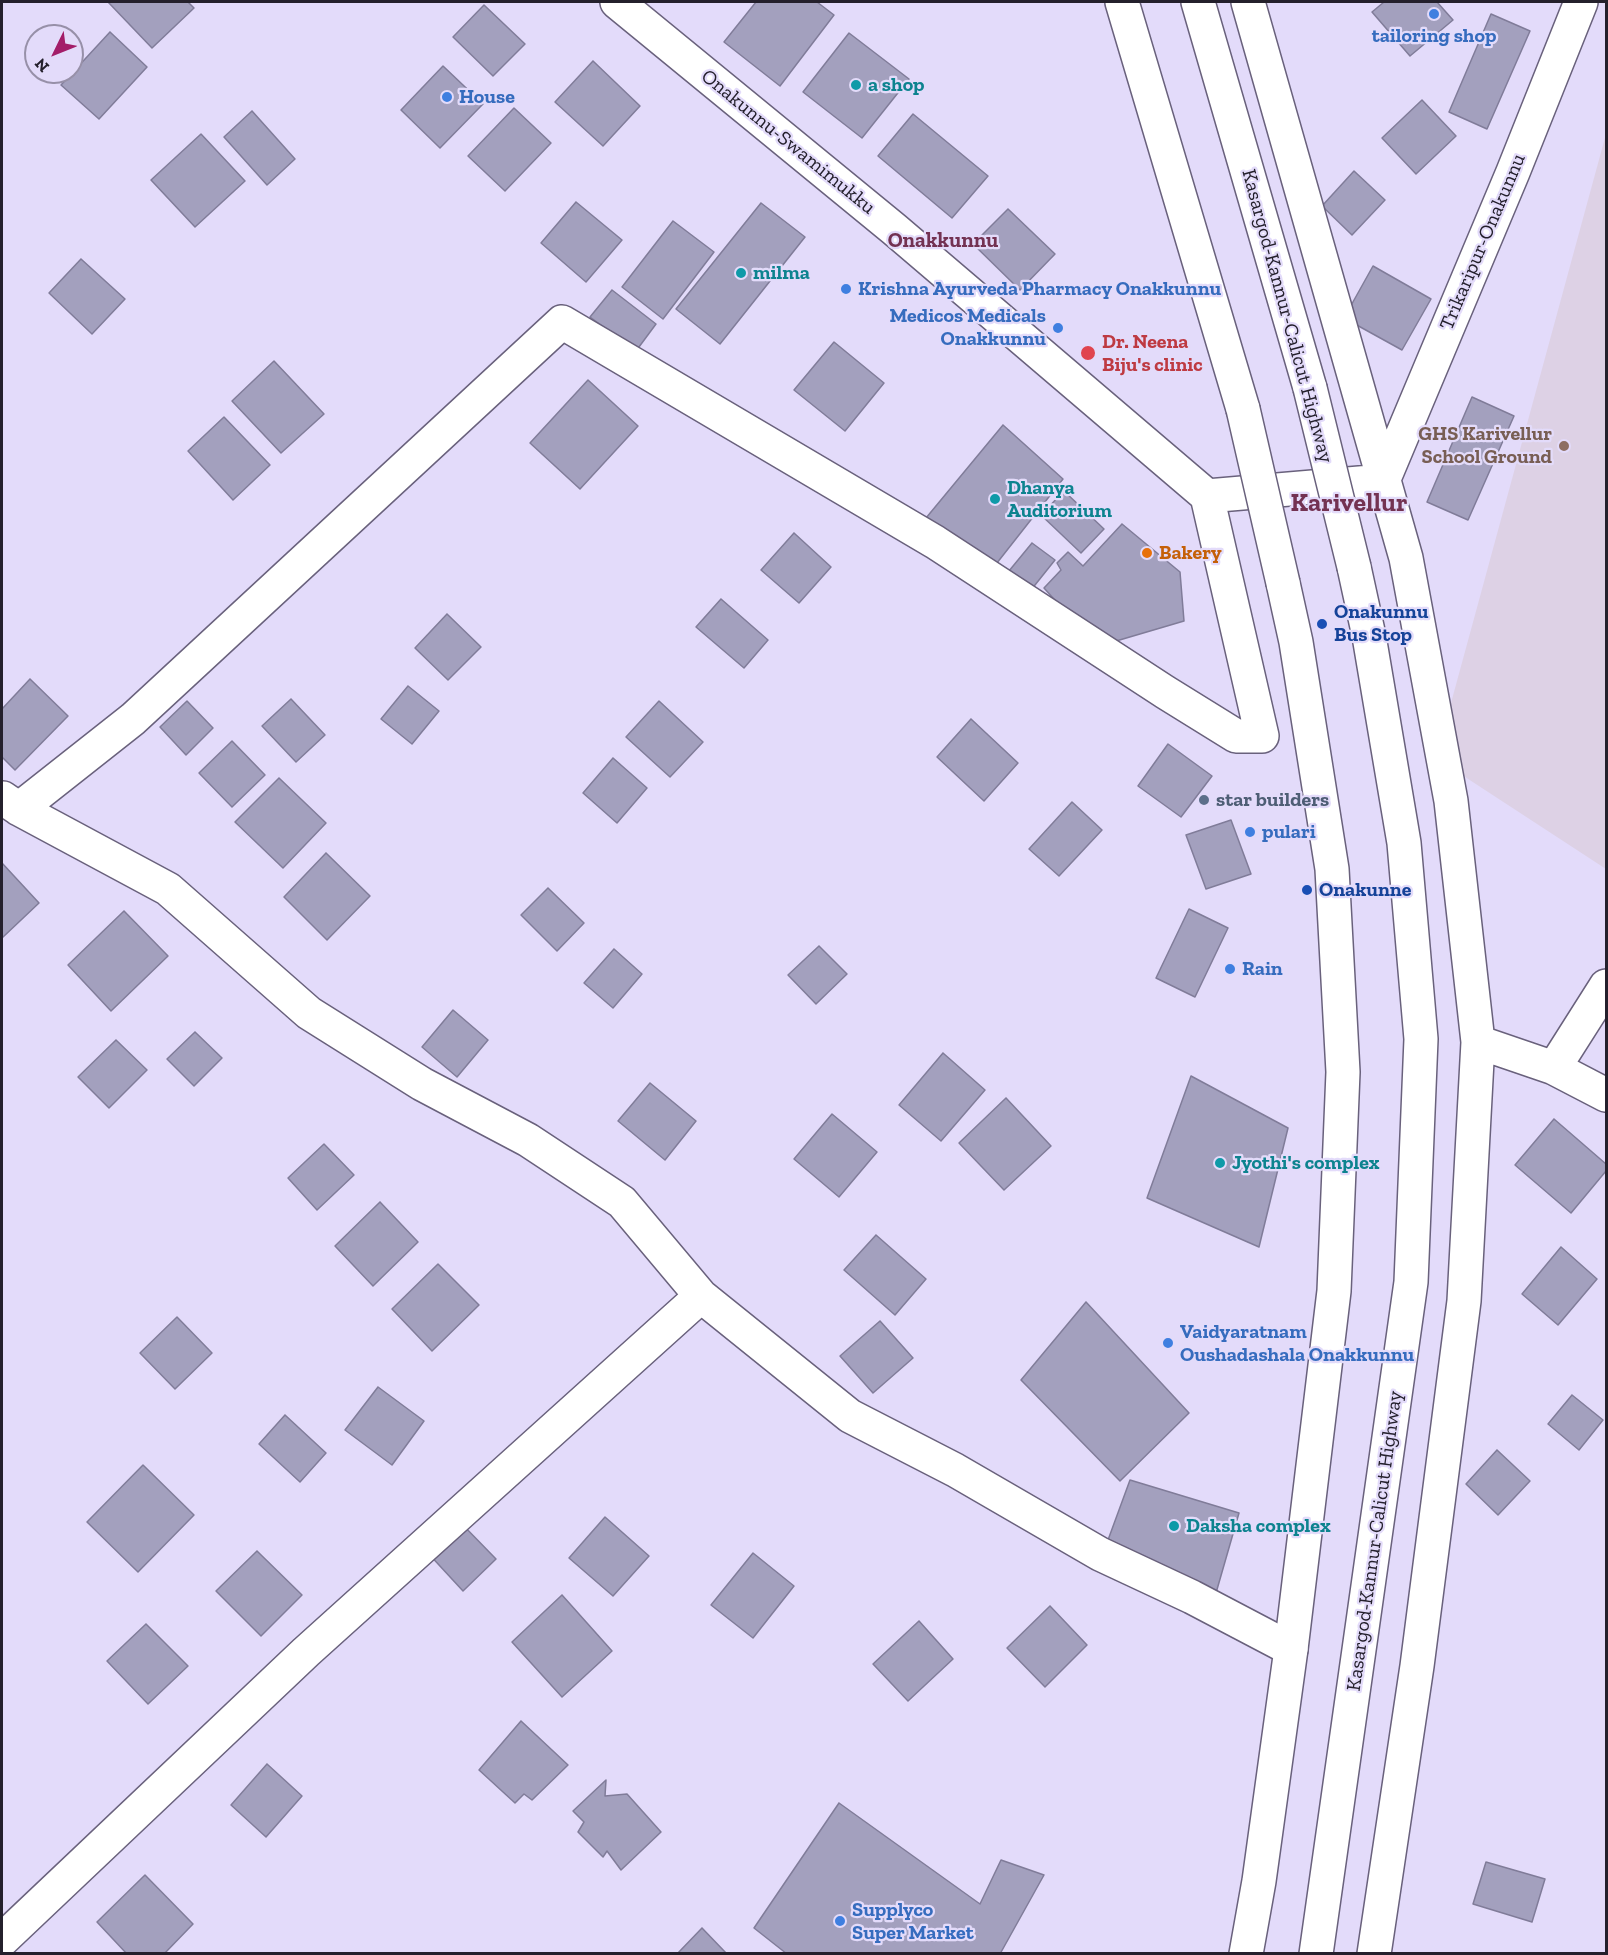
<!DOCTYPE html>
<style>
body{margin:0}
#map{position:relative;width:1608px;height:1955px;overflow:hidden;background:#e3dbfa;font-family:"Zilla Slab",serif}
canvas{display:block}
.frame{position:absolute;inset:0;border:3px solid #24202c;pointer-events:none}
.north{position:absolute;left:24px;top:24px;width:60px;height:60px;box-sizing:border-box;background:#e3dbfa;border:2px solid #9790a8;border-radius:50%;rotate:227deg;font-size:16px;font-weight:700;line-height:24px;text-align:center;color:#24202c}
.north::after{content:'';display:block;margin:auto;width:21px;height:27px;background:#a31d69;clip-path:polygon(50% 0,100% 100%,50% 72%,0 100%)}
</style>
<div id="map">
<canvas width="1608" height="1955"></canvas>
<div class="frame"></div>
<div class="north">N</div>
</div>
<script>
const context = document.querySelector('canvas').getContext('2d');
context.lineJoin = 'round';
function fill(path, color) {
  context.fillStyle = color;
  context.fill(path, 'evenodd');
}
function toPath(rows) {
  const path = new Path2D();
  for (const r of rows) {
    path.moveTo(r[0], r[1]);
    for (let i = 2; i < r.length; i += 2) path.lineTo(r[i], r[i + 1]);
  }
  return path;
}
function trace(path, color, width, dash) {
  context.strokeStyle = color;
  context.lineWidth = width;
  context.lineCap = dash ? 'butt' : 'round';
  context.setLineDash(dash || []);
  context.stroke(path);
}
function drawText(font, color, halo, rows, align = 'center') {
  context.font = font + ' "Zilla Slab",serif';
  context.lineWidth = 4.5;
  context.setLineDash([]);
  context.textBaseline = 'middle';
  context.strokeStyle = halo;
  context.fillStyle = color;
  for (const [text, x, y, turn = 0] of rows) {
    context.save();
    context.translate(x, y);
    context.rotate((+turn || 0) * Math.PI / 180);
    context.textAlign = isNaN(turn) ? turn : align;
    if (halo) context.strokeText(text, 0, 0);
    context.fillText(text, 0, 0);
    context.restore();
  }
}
fill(toPath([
 [1606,134,1606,869,1436,758]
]), '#ddd1e5');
const building = toPath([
 [108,2,188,2,194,8,152,48,108,2],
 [756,2,817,2,834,15,780,86,724,42,756,2],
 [1384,2,1437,2,1453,20,1410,56,1372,12,1384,2],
 [484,5,525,44,493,76,453,37,484,5],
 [1491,14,1530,31,1487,129,1449,112,1491,14],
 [110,32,147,67,99,119,61,85,110,32],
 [849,33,909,79,862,138,803,92,849,33],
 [593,61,640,106,603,146,555,102,593,61],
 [443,66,483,104,440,148,401,110,443,66],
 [1422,100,1456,136,1416,174,1382,138,1422,100],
 [514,108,551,143,505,191,468,156,514,108],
 [252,111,295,159,267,185,224,137,252,111],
 [913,114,988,176,952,218,878,156,913,114],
 [201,134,245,181,195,227,151,180,201,134],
 [1354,171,1385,200,1352,235,1322,206,1354,171],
 [576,202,622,240,586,282,541,243,576,202],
 [761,203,805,237,720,344,676,309,761,203],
 [1008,209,1055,254,1020,290,973,244,1008,209],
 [673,221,714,252,663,319,622,287,673,221],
 [81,259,125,299,92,334,49,293,81,259],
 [1373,266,1431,299,1402,350,1344,318,1373,266],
 [612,290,656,324,636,351,590,317,612,290],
 [834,342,884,383,845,431,794,390,834,342],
 [274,361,324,414,281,453,232,401,274,361],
 [588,380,638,426,580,489,530,443,588,380],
 [1472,397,1514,416,1468,520,1427,502,1472,397],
 [224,417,270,465,233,500,188,451,224,417],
 [1003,425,1063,479,993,568,926,518,1003,425],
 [1064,491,1104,529,1081,553,1041,515,1064,491],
 [1122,524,1180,572,1184,621,1106,644,1062,608,1044,588,1061,570,1057,563,1068,552,1083,566,1122,524],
 [794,533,831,567,799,603,761,570,794,533],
 [1032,543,1055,560,1027,595,1004,577,1032,543],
 [721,599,768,640,744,668,696,627,721,599],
 [447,614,481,647,448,680,415,648,447,614],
 [30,679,68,716,15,770,2,757,2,709,30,679],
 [408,686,439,711,412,744,381,719,408,686],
 [291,699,325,735,296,762,262,726,291,699],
 [187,701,213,728,186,755,160,727,187,701],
 [659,701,703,742,670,777,626,737,659,701],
 [971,719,1018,763,984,801,937,757,971,719],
 [232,741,265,775,232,807,199,773,232,741],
 [1168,744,1212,776,1181,817,1138,786,1168,744],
 [613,758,647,788,617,823,583,793,613,758],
 [279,778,326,823,283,868,235,822,279,778],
 [1072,802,1102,830,1059,876,1029,849,1072,802],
 [1231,820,1251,874,1206,889,1186,835,1231,820],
 [326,853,370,896,327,940,284,897,326,853],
 [2,863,39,903,2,938,2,863],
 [548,888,584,923,557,951,521,915,548,888],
 [1189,909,1228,928,1195,997,1156,978,1189,909],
 [124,911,168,956,111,1011,68,965,124,911],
 [819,946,847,974,816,1004,788,975,819,946],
 [614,949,642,974,613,1008,584,983,614,949],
 [453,1010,488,1040,457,1077,422,1047,453,1010],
 [195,1032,222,1058,194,1086,167,1059,195,1032],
 [116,1040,147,1070,109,1108,78,1077,116,1040],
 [943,1053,985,1090,941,1141,899,1105,943,1053],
 [1191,1076,1288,1128,1259,1247,1147,1198,1191,1076],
 [650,1083,696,1121,665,1160,618,1121,650,1083],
 [1006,1098,1051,1146,1004,1190,959,1143,1006,1098],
 [832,1114,877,1152,839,1197,794,1159,832,1114],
 [1554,1119,1606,1164,1606,1171,1571,1213,1515,1165,1554,1119],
 [324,1144,354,1175,317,1210,288,1178,324,1144],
 [380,1202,418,1242,373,1286,335,1246,380,1202],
 [876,1235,926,1279,895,1315,844,1270,876,1235],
 [1561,1247,1597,1279,1558,1325,1522,1294,1561,1247],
 [438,1264,479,1305,432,1351,392,1309,438,1264],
 [1086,1302,1189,1413,1120,1481,1021,1380,1086,1302],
 [177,1317,212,1353,175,1389,140,1353,177,1317],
 [880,1321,913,1358,873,1393,840,1356,880,1321],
 [378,1387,424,1421,392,1465,345,1430,378,1387],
 [1572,1395,1603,1420,1579,1450,1548,1424,1572,1395],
 [285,1415,326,1453,300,1482,259,1444,285,1415],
 [1497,1450,1530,1481,1498,1515,1466,1484,1497,1450],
 [143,1465,194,1515,138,1572,87,1522,143,1465],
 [1130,1480,1239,1513,1216,1593,1108,1540,1130,1480],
 [605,1517,649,1556,613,1596,569,1558,605,1517],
 [459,1521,496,1559,463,1591,427,1552,459,1521],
 [257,1551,302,1595,261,1636,216,1591,257,1551],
 [753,1553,794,1586,753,1638,711,1605,753,1553],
 [562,1595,612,1651,562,1697,512,1642,562,1595],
 [1050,1606,1087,1645,1045,1687,1007,1648,1050,1606],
 [919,1621,953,1659,908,1701,873,1664,919,1621],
 [146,1624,188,1666,148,1704,107,1661,146,1624],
 [521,1721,568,1765,532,1800,524,1794,515,1803,479,1770,521,1721],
 [267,1764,302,1796,266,1837,231,1805,267,1764],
 [606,1780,605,1796,627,1794,661,1832,621,1870,607,1851,603,1857,578,1832,584,1822,573,1811,606,1780],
 [839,1803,980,1904,1001,1860,1044,1875,1000,1954,787,1954,754,1928,839,1803],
 [1486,1862,1545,1879,1532,1922,1473,1904,1486,1862],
 [145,1875,193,1924,164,1954,127,1954,97,1922,145,1875],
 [702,1928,727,1954,677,1954,702,1928]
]);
fill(building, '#a3a0be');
trace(building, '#807c99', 1.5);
const minor = toPath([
 [617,2,894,229,1207,496,1383,481,1513,172,1581,2],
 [1248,2,1406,558,1451,801,1478,1042,1464,1301,1417,1666,1374,1954],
 [3,798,19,809,168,889,309,1013,422,1084,528,1140,622,1202,701,1296,850,1416,955,1470,1100,1554,1192,1597,1291,1649],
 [19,809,133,719,562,322,935,542,1165,692,1236,736,1262,736,1207,496],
 [1478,1042,1554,1068,1606,986],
 [1554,1068,1606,1095],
 [2,1940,306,1652,701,1296]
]);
const highway = toPath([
 [1122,2,1243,409],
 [1198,2,1310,388],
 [1246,1954,1259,1881,1291,1649,1334,1291,1343,1072,1332,869,1296,642,1283,583],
 [1316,1954,1411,1282,1421,1039,1404,843,1369,636,1354,567]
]);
trace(minor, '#69617c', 36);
trace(highway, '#69617c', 36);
trace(minor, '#fff', 33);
trace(highway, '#fff', 33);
const highwayBridge = toPath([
 [1310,388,1354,567],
 [1243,409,1283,583]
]);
trace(highwayBridge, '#69617c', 36, []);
trace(highwayBridge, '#fff', 33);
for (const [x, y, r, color] of [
 [1434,14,6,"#3f7fe0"],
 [856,85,6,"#0f9aa8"],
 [447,97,6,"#3f7fe0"],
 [741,273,6,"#0f9aa8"],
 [846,289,6,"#3f7fe0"],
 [1058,328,6,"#3f7fe0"],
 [1088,353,8,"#e0444e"],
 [1564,446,6,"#8d6e63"],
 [995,499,6,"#0f9aa8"],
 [1147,553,6,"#e8710a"],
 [1322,624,6,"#1a4fb4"],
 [1204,800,6,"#5c6f8a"],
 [1250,832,6,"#3f7fe0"],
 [1307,890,6,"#1a4fb4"],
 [1230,969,6,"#3f7fe0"],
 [1220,1163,6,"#0f9aa8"],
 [1168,1343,6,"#3f7fe0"],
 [1174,1526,6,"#0f9aa8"],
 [840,1921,6,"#3f7fe0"]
]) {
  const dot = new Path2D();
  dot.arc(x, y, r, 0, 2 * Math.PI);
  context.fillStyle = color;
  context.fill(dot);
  trace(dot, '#e3dbfa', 2);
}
drawText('bold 20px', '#366cbe', '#e3dbfa', [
 ["tailoring shop",1434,36,"center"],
 ["House",459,97],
 ["Krishna Ayurveda Pharmacy Onakkunnu",858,289],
 ["Medicos Medicals",1046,316,"right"],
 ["Onakkunnu",1046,339,"right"],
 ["pulari",1262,832],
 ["Rain",1242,969],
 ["Vaidyaratnam",1180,1332],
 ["Oushadashala Onakkunnu",1180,1355],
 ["Supplyco",852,1910],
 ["Super Market",852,1933]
], 'left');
drawText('bold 20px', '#0d838f', '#e3dbfa', [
 ["a shop",868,85],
 ["milma",753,273],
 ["Dhanya",1007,488],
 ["Auditorium",1007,511],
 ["Jyothi's complex",1232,1163],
 ["Daksha complex",1186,1526]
], 'left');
drawText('20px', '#24202c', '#e3dbfa', [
 ["Onakunnu-Swamimukku",788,142,39],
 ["Trikaripur-Onakunnu",1483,242,-67],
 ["Kasargod-Kannur-Calicut Highway",1287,316,75],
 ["Kasargod-Kannur-Calicut Highway",1375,1541,-82]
]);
drawText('bold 20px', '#be3a42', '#e3dbfa', [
 ["Dr. Neena",1102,342],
 ["Biju's clinic",1102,365]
], 'left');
drawText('bold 20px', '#785e54', '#e3dbfa', [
 ["GHS Karivellur",1552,434],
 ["School Ground",1552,457]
], 'right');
drawText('bold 20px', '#c56008', '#e3dbfa', [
 ["Bakery",1159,553]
], 'left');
drawText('bold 20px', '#164399', '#e3dbfa', [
 ["Onakunnu",1334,612],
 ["Bus Stop",1334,635],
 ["Onakunne",1319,890]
], 'left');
drawText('bold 20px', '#4e5e75', '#e3dbfa', [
 ["star builders",1216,800]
], 'left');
drawText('bold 21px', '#733252', '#e3dbfa', [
 ["Onakkunnu",943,241]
]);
drawText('bold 26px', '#733252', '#e3dbfa', [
 ["Karivellur",1349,504]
]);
</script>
